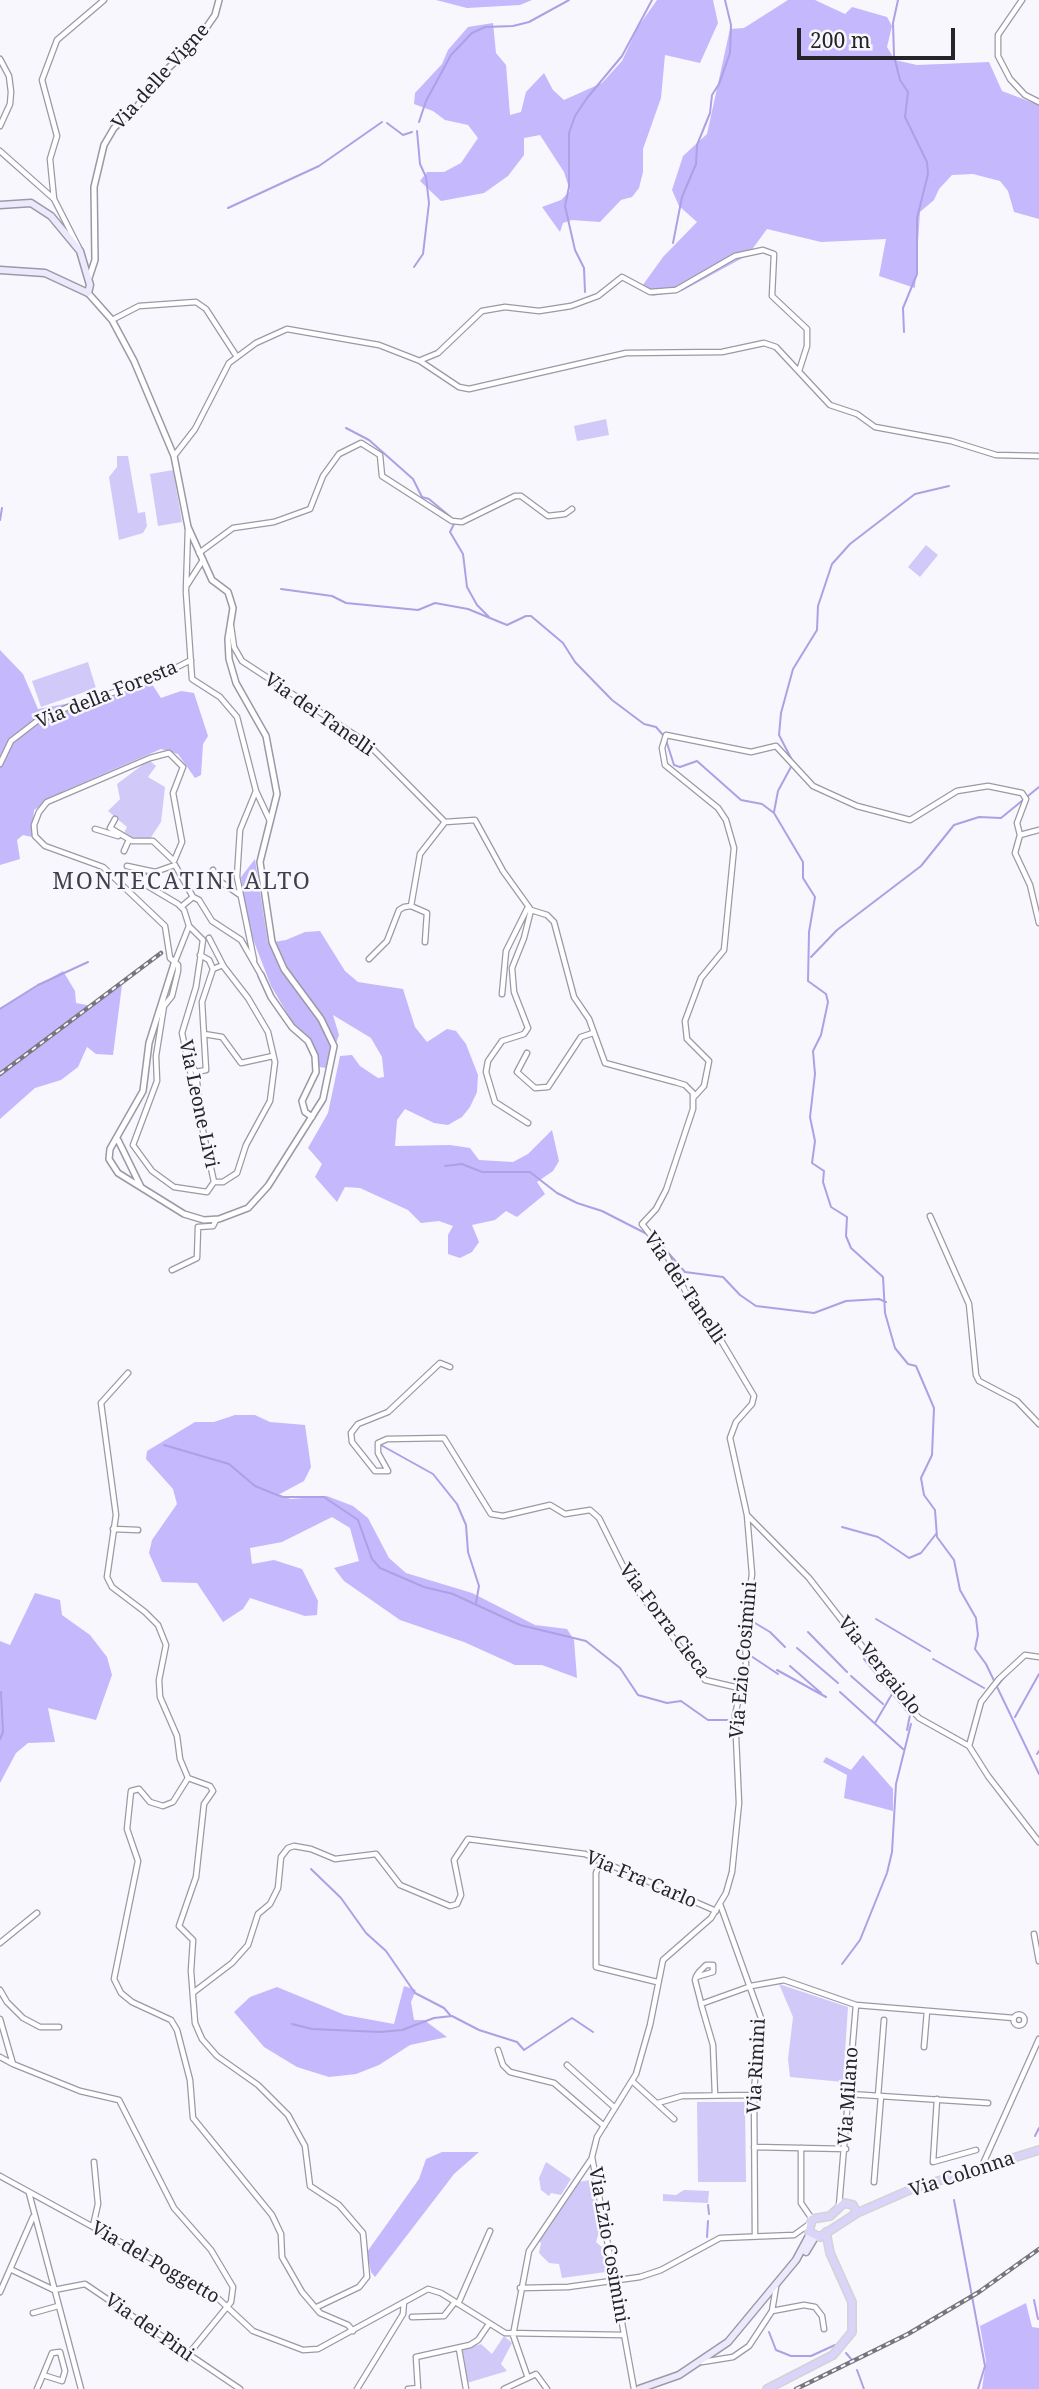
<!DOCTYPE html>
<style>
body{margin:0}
#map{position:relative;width:1039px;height:2389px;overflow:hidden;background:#f8f7fd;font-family:"Noto Serif",serif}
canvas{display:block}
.scale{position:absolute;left:797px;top:28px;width:158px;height:32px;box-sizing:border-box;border:4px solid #242429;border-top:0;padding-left:9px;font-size:21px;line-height:24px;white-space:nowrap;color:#242429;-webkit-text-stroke:5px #f8f7fd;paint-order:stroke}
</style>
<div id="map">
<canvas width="1039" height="2389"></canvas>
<div class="scale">200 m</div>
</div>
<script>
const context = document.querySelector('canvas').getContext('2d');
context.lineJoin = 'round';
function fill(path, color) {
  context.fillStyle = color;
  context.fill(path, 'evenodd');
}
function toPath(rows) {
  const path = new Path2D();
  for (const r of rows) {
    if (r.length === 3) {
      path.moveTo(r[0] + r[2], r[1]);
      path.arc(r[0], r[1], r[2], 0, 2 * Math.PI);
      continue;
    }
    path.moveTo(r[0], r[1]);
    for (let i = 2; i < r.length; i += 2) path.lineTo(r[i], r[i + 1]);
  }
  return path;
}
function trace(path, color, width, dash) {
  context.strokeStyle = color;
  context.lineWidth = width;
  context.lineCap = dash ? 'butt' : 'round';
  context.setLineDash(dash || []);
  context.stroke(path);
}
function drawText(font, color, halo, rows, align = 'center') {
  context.font = font + ' "Noto Serif",serif';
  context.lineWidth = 5;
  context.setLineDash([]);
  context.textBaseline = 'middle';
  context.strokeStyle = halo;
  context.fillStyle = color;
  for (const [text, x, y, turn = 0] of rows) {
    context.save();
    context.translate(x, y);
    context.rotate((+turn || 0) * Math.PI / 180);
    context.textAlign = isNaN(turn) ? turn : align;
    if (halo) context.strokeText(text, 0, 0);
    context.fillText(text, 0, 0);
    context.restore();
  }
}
fill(toPath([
 [606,419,609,435,577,441,574,426],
 [117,456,128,456,138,513,145,512,147,526,143,533,119,540,109,477,117,467],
 [173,470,182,522,158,526,150,474],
 [926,545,938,555,920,577,908,567],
 [88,662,96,688,41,707,32,681],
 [149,760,156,766,148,777,165,787,161,822,150,839,133,838,124,833,127,827,108,811,120,799,117,784],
 [779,1984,848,2007,843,2082,790,2077,788,2059,793,2017],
 [697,2102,745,2102,746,2182,698,2182],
 [546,2162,571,2179,561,2195,551,2193,549,2196,541,2190,539,2178],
 [590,2180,600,2229,596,2242,603,2248,606,2272,562,2278,559,2264,549,2263,539,2253,541,2243,538,2240,578,2182],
 [684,2190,709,2191,708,2203,663,2201,663,2194,676,2195],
 [504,2336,512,2343,501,2364,507,2371,467,2383,462,2350,481,2344,492,2354]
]), '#d1c9f8');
fill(toPath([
 [436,0,532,0,520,5,467,8],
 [657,0,713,0,718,23,700,63,665,55,661,98,643,149,643,172,639,188,632,197,621,200,600,222,572,220,563,223,560,232,542,207,561,200,570,191,564,172,540,135,524,138,524,155,508,176,484,193,441,201,420,181,427,172,444,172,461,163,478,138,468,125,445,120,433,111,414,104,415,93,442,64,448,50,468,27,493,23,496,53,506,65,510,115,521,112,526,92,544,73,553,90,564,100,602,83,622,61,638,27],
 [788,0,815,0,845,14,852,7,887,17,892,26,887,47,895,60,917,65,989,62,1002,91,1039,105,1039,219,1014,212,1008,191,1000,181,973,174,952,175,939,189,934,200,920,212,915,288,879,276,886,239,821,242,767,229,748,255,682,291,653,296,640,289,663,257,697,222,679,206,672,190,683,156,707,134,730,29,744,28],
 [0,650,23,674,38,709,92,699,150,681,161,698,181,691,194,693,208,736,203,744,201,775,195,778,178,754,161,749,64,791,34,810,32,837,23,835,17,840,20,859,0,865],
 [255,859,268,943,286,940,305,932,320,931,345,971,358,982,403,989,415,1027,427,1042,447,1029,456,1031,466,1044,478,1075,477,1092,470,1107,462,1117,448,1125,434,1123,405,1109,397,1120,395,1146,450,1145,470,1148,479,1160,513,1162,528,1154,552,1130,559,1161,553,1171,537,1182,545,1194,517,1217,506,1211,495,1220,472,1225,479,1242,472,1252,460,1258,448,1254,448,1235,453,1226,439,1221,421,1223,408,1210,360,1188,345,1187,337,1202,315,1177,322,1164,308,1148,328,1113,340,1056,352,1055,360,1066,378,1078,384,1077,382,1057,371,1038,333,1015,339,1035,327,1068,319,1067,311,1039,294,1025,271,986,248,926,241,877],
 [63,971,75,991,76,1003,92,1006,122,985,113,1055,96,1054,87,1047,78,1067,61,1080,35,1088,0,1119,0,1008],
 [235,1415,255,1415,270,1422,305,1425,311,1467,304,1481,278,1495,291,1499,327,1496,353,1506,368,1518,389,1558,406,1573,472,1593,535,1625,567,1629,574,1640,577,1678,542,1665,515,1665,464,1642,400,1620,344,1581,334,1568,359,1561,350,1528,332,1517,282,1542,250,1548,252,1564,274,1560,302,1569,318,1601,317,1615,305,1616,250,1598,243,1609,223,1622,197,1583,162,1582,149,1553,152,1540,177,1504,173,1489,146,1459,147,1451,195,1422,214,1422],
 [35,1593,60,1600,62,1615,90,1635,107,1657,112,1675,96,1720,48,1708,55,1742,28,1743,16,1753,0,1783,0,1641,10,1645],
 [863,1755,893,1789,893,1811,844,1798,847,1775,823,1762,826,1757,851,1770],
 [404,1986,416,1990,411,2002,414,2020,424,2020,447,2037,410,2045,379,2065,356,2074,329,2077,297,2067,264,2047,234,2012,250,1997,277,1987,345,2015,394,2024],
 [442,2152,479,2152,454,2174,375,2277,371,2272,367,2252,419,2179,426,2159],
 [1026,2303,1032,2327,1039,2328,1039,2389,982,2389,986,2361,980,2326]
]), '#c5b8fd');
trace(toPath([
 [898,0,893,23,894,56,900,80,908,92,905,117,927,162,928,174,917,218,917,274,903,308,904,332],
 [419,122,426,101,451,55,472,33,485,27,513,26,529,22,569,0],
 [387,123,403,135,412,132],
 [228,208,319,166,382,122],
 [673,243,682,197,696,164,697,145,710,113,712,95,719,84,730,53,731,25,725,0],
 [414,267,423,254,429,203,426,177,420,164,417,131],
 [585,292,584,268,575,250,565,206,569,187,569,133,575,116,587,98,622,56,652,0],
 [346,428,369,440,413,479,422,497,429,499,453,519],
 [0,520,2,508],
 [454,524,450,532,463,554,467,587,477,605,489,617],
 [281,589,332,596,346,603,418,610,435,603,468,609,507,625,526,616,531,616,563,643,575,662,612,700,644,724,656,727,663,735],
 [666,740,674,765,680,767,697,761,741,800,762,804,774,813,803,862,803,878,815,897,809,932,808,981,826,994,828,1002,821,1035,813,1051,815,1074,810,1117,815,1141,812,1163,824,1171,823,1182,831,1207,847,1217,846,1236,851,1248,883,1277,885,1313,895,1348,908,1364,916,1366,934,1408,932,1455,921,1478,924,1495,935,1510,937,1537,954,1560,960,1590,976,1618,978,1635,975,1649,986,1664,1039,1774],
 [792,760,779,735,781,713,793,669,817,630,818,606,832,564,850,544,915,494,949,486],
 [774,812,778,791,792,765],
 [811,957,837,930,921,866,954,825,979,817,1001,818,1039,787],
 [0,1009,38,985,88,962],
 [445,1166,462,1164,482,1172,530,1172,557,1193,577,1203,602,1211,647,1234],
 [657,1240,685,1272,723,1277,740,1295,756,1306,814,1313,846,1301,879,1299,886,1302],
 [379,1444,433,1474,457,1504,466,1525,468,1552,479,1586,476,1603],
 [164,1445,229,1464,255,1486,272,1493,283,1497,324,1497,358,1520,372,1559,380,1568,424,1587,453,1594,520,1625,586,1641,620,1668,638,1695,667,1703,681,1701,708,1720,728,1720],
 [842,1527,878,1537,909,1558,921,1553,936,1534],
 [876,1619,930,1651],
 [755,1623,770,1632,785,1647],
 [808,1632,847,1672],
 [797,1648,838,1683],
 [751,1656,778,1674],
 [864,1659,910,1715,907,1730],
 [933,1659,984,1688],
 [790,1666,821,1693],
 [777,1670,826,1697],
 [851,1676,883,1704],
 [997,1686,1007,1674],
 [840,1692,903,1749],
 [1015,1717,1039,1674],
 [875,1723,892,1694],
 [0,1739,3,1732,1,1692],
 [1037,1754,1039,1751],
 [311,1869,341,1898,366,1933,386,1951,415,1993,444,2008,450,2015],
 [842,1964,860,1940,887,1873,892,1852,896,1784,911,1724],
 [292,2024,312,2029,380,2032,402,2030,434,2018,452,2016,479,2030,517,2042,524,2050,572,2018,593,2032],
 [1035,2136,1039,2128],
 [954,2200,985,2366,978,2389],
 [708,2205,709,2214],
 [707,2237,708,2221],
 [1034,2300,1038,2319],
 [769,2332,776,2350,791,2356,811,2356,835,2345],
 [846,2353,852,2360],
 [857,2370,864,2389]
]), '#aea0e4', 2);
const minor = toPath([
 [1022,0,998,35,998,56,1010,79,1025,95,1039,102],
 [0,59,9,76,11,92,10,104,0,126],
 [0,151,54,199,79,248],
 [54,199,50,159,57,136,42,80,57,40,104,0],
 [112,320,139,306,196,302,206,309,237,357],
 [421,360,438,353,482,311,505,307,539,311,571,306,598,296,622,277,650,292,676,290,735,256,763,250,774,254,772,296,807,329,807,346,799,371],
 [174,456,195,429,229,363,256,343,287,329,379,345,420,361,459,387,469,389,626,353,722,352,764,343,776,347,830,405,857,414,875,427,951,441,996,455,1039,456],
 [199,553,233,528,274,522,310,509,323,476,339,454,361,443,380,455,382,476,452,521,462,522,515,496,521,496,548,516,565,514,572,509],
 [187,585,203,560],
 [186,590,188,528],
 [186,592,192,679,220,697,237,717,256,791,270,821],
 [231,626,234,647,242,661,367,743,445,822],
 [0,764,11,741,37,721,73,705,150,681,191,660],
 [115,819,110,828,132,841,153,841,174,861],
 [445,822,475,820,503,871,531,910,547,915,554,922,574,997,589,1019,605,1063,675,1082,685,1085,693,1093,693,1109,666,1190,656,1209,642,1224,667,1256,701,1321,716,1332,754,1396,752,1404,736,1422,730,1438,747,1515,752,1574,745,1627,746,1667,735,1715,739,1803,732,1872,726,1893,711,1918,663,1960,650,2025,636,2074,597,2137,592,2157,634,2389],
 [95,829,118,836],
 [1039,830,1020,835,1015,853,1030,885,1039,923],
 [124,851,128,842],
 [174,861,182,842,173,793,183,767,169,753,150,758,47,802,39,812,34,825,35,836,45,846,103,867,165,926,170,958,178,965,178,971,172,996,164,1006,156,1056,157,1081,133,1145,152,1171,174,1187,207,1192,214,1182],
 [127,866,155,872,175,865,193,897,181,907],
 [213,870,218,880,240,895],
 [137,871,145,877,146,885,178,904,184,910,189,926,203,940,196,987,182,1033,214,1182],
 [193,897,199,900,212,921,241,940,261,975],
 [411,906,420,854,445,822],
 [209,938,224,967,248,998,268,1032,275,1062,270,1101,246,1145,237,1173,223,1182,214,1182],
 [200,955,209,960,213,969],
 [369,959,387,941,399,910,404,907,411,906,427,913,425,942],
 [254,960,237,877,240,830,256,791],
 [174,964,189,926],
 [502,994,506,951,528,907],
 [204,1034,222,1037,241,1063,273,1056],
 [527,1053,517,1072,535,1088,548,1087,581,1037,593,1033],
 [192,1066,196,1072,206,1070,202,1002,213,969,223,965],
 [196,1072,199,1101],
 [694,1097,704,1086,709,1061,687,1039,685,1021,701,978,724,950,734,848,726,820,718,808,665,765,662,748,666,735,751,752,776,746,813,786,857,806,910,820,957,791,988,786,1022,793,1026,799,1017,823,1020,835],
 [528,1123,495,1102,486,1072,488,1061,502,1041,524,1034,528,1028,514,992,512,968,524,938,531,910],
 [930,1216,969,1304,976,1375,979,1381,1017,1401,1039,1424],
 [172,1270,197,1258,198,1227,213,1226,216,1220],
 [450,1367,440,1363,388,1412,358,1424,351,1433,352,1442,375,1471,388,1471,378,1453,378,1443,387,1439,444,1438,491,1514,503,1516,550,1505,565,1514,590,1510,599,1518,631,1582,705,1680,739,1688],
 [128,1373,101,1403,116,1515,107,1577,112,1587,145,1612,158,1625,166,1645,159,1680,160,1697,177,1736,180,1759,188,1778,210,1786,213,1791,204,1804,196,1877,179,1926,193,1940,191,1971,195,2023,202,2039,217,2056,258,2085,288,2115,305,2146,310,2186,339,2205,363,2233,367,2277,359,2287,317,2307],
 [748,1516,809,1578,910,1708,919,1718,969,1746,988,1776,1039,1842],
 [113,1529,138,1530],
 [969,1746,981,1702,999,1679,1025,1655,1039,1657],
 [188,1778,173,1802,163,1806,150,1802,139,1789,131,1791,127,1829,138,1861,114,1979,121,1993,132,2002,171,2020,177,2030,190,2080,193,2118,272,2215,281,2234,282,2257,302,2292,320,2313,348,2325,353,2331],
 [601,1860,596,1873,596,1967,657,1982],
 [720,1904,761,2018,754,2090,755,2235],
 [1034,1934,1039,1961],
 [0,1943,37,1913],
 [696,1977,713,1972,713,1965,706,1965,699,1972,697,1975,696,1977,695,1980,701,2003],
 [0,1990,7,2002,23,2018,40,2027,59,2027],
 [194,1992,232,1963,248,1945,258,1914,270,1904,278,1888,281,1857,288,1848,294,1846,311,1849,335,1859,376,1854,400,1885,450,1906,457,1904,461,1895,454,1860,468,1839,585,1854,716,1911],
 [1019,2020,5.5],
 [0,2019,13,2064,80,2091,119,2100,174,2208,211,2250,233,2287,231,2302,187,2356],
 [924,2047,927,2011],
 [498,2050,503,2065,510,2072,554,2083,604,2126],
 [0,2057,13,2064],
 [567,2065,615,2108],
 [632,2081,674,2119],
 [849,2094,988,2103],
 [715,2095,713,2045,701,2004,751,1986,784,1980,856,2005,1014,2018],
 [878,2096,884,2020],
 [937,2099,933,2162,976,2150],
 [658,2103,682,2096,754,2095],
 [754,2147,846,2149],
 [801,2148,801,2203,812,2219],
 [982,2166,1039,2039],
 [0,2176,210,2291,253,2331,303,2350,318,2349,428,2289,441,2293,505,2333,624,2335],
 [874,2182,881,2096],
 [29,2193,81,2389],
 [839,2206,856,2005],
 [93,2226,98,2204,94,2162],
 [10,2269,54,2290,85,2284,240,2389],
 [520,2288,568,2287,640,2277,661,2270,720,2238,794,2235,808,2225],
 [0,2292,33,2217],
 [458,2304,490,2231],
 [772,2311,804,2305,815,2307,822,2316,824,2329],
 [33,2313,58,2306],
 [412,2317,444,2316,455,2302],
 [459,2349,466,2389],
 [702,2362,733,2357,749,2346,772,2311,776,2287],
 [528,2378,513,2335,529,2251,592,2158],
 [37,2389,43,2375,52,2353,60,2352,65,2371,62,2381,43,2375],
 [357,2389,403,2314,404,2302],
 [408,2389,418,2388],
 [418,2389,416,2357,470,2345,478,2340,489,2324],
 [504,2389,536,2374,547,2389]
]);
const tertiary = toPath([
 [89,278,95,260,94,187,104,145,114,128,136,108,160,76,197,41,215,15,219,0],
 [88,293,112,320,134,361,174,456,188,527,212,580,228,592,233,608,228,639,229,659,236,683,266,736,277,794,260,862,272,942,284,969,321,1019,334,1046,323,1099,268,1186,248,1208,219,1219,204,1220,184,1214,118,1173,109,1159,110,1149,143,1091,149,1043,174,964],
 [261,975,271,997,292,1027,308,1041,315,1056,316,1072,302,1101,305,1112,312,1117],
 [118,1140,141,1187]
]);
const secondary = toPath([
 [0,205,31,203,51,216,80,251,90,285,88,293,45,273,0,270],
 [806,2252,815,2237],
 [639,2389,679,2375,728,2342,796,2260,810,2234]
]);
const primary = toPath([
 [857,2213,853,2205,844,2203,830,2216,812,2219,809,2232,820,2237,857,2213,912,2189,1039,2150],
 [767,2389,833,2355,852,2332,852,2302,830,2253,826,2232]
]);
trace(minor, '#9b99a6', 7);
trace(tertiary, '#9b99a6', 8);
trace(secondary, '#9b99a6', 9);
trace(primary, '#d3d3d4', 10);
trace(minor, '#fff', 4.5);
trace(tertiary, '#fff', 5);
trace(secondary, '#ede9fc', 6);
trace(primary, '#dad4f8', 7);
const rail = toPath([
 [0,1074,161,953],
 [796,2389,908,2334,979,2292,1039,2249]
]);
trace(rail, '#77767c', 4.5);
trace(rail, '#f8f7fd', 2, [5]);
drawText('19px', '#242429', '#f8f7fd', [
 ["Via delle Vigne",161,77,-48],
 ["Via della Foresta",107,695,-22],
 ["Via dei Tanelli",319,715,35],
 ["Via Leone Livi",198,1104,78],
 ["Via dei Tanelli",684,1288,56],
 ["Via Forra Cieca",664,1621,53],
 ["Via Ezio Cosimini",744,1660,-85],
 ["Via Vergaiolo",879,1666,51],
 ["Via Fra Carlo",641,1880,23],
 ["Via Rimini",757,2066,-87],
 ["Via Milano",849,2096,-86],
 ["Via Colonna",962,2175,-18],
 ["Via Ezio Cosimini",608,2245,80],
 ["Via del Poggetto",155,2263,30],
 ["Via dei Pini",149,2328,35]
]);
context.letterSpacing = '2px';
drawText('23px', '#413f4b', '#f8f7fd', [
 ["MONTECATINI ALTO",182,882]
]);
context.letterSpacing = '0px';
</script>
